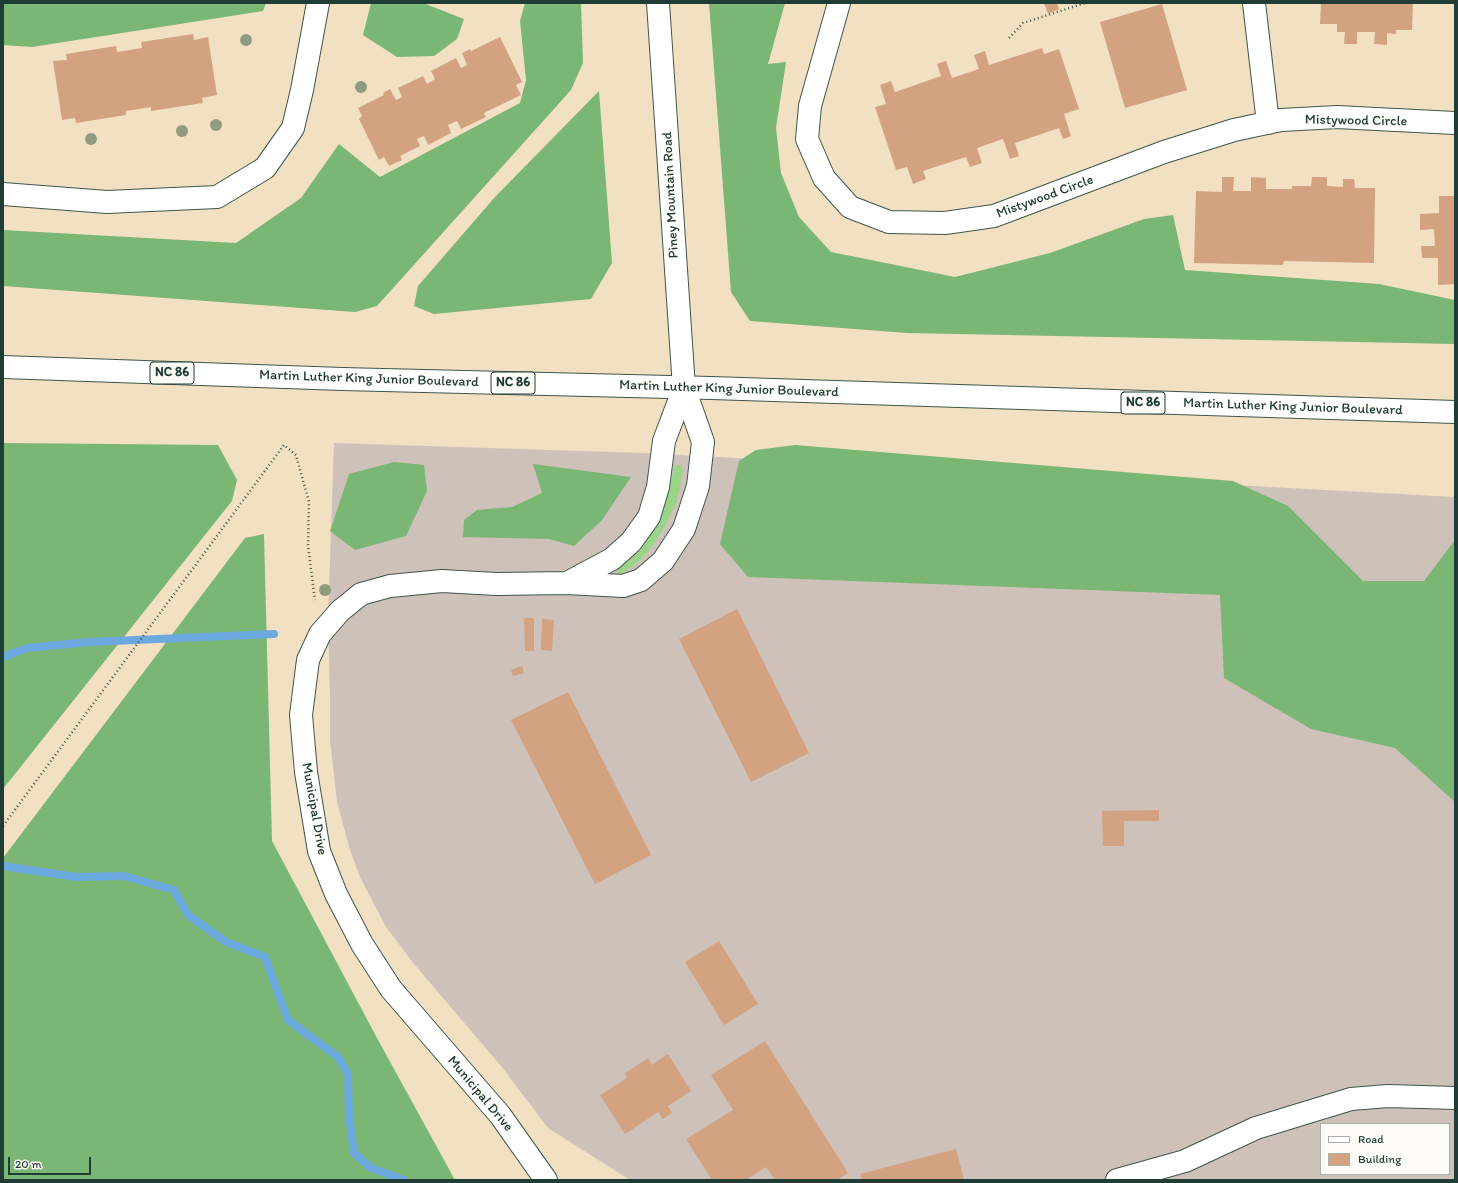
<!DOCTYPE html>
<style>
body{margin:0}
#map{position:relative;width:1458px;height:1183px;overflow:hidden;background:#f2e0c2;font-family:Itim,sans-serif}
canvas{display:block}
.frame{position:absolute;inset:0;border:4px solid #1f3d34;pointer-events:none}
.legend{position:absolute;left:1320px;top:1123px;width:130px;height:52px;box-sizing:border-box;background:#fdfcf7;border:1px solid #a4b0a9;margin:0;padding:5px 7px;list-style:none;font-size:12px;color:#1f3d34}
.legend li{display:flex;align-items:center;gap:8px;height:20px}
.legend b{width:20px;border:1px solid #a4b0a9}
.scale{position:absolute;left:8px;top:1157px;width:83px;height:18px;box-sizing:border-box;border:2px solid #1f3d34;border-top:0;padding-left:5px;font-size:12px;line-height:14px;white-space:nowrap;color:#1f3d34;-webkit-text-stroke:3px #fdfcf7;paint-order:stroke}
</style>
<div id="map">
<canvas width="1458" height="1183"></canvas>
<div class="frame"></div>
<ul class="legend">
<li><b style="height:5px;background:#fff"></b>Road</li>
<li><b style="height:11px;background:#d3a280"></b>Building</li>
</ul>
<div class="scale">20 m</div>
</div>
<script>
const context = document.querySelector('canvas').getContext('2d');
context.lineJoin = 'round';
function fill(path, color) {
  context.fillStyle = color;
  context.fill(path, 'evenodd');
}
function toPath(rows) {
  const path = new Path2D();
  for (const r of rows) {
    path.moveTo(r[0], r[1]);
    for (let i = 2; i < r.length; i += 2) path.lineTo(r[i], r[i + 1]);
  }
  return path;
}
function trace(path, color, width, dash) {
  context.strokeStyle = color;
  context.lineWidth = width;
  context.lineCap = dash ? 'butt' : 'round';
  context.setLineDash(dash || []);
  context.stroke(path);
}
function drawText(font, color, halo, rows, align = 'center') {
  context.font = font + ' Itim,sans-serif';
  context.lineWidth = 3;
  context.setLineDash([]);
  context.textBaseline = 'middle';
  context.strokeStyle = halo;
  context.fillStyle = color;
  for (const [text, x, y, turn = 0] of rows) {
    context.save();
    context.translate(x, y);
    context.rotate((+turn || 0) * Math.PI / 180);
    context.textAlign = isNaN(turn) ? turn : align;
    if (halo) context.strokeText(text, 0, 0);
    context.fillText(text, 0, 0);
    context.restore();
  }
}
fill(toPath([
 [334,443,644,453,1455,497,1455,1180,630,1180,548,1128,501,1066,414,964,386,927,360,877,350,850,337,802,330,741,330,697,328,619],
 [1321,1124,1449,1124,1449,1174,1321,1174]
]), '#cec1ba');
fill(toPath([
 [675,465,681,465,683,471,677,501,666,524,652,547,638,562,626,571,617,574,616,568,656,524,664,509]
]), '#99d488');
fill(toPath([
 [3,3,266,3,263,11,32,47,3,45],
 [371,3,423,3,464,19,457,39,434,56,397,57,363,35],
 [525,3,581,3,583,63,571,90,377,306,355,312,3,286,3,230,236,243,301,198,339,144,380,177,520,103,526,80,520,21],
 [709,3,785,3,768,64,786,62,776,128,781,173,799,217,831,252,955,277,1050,253,1144,219,1173,215,1185,270,1379,284,1455,300,1455,344,907,333,750,321,731,292],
 [599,91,612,263,591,299,434,314,414,306,418,286,495,197],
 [3,443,218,445,237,480,232,501,3,789],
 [795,445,1233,481,1288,506,1363,581,1424,581,1455,540,1455,802,1395,748,1311,729,1224,678,1220,595,748,577,720,544,739,461,756,450],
 [394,462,424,465,427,491,406,536,355,550,330,531,349,474],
 [533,464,631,477,602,520,574,546,549,539,463,537,464,520,477,510,512,507,542,493],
 [264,534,272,841,377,1038,455,1180,3,1180,3,858,245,538]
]), '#7ab674');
trace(toPath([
 [3,657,27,648,89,642,274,634],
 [3,866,76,877,124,876,174,890,188,915,226,942,265,957,288,1020,338,1057,348,1074,349,1116,354,1153,371,1168,404,1180]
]), '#6ca9de', 8);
fill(toPath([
 [1044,3,1057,3,1059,9,1048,14],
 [1321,3,1413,3,1412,30,1396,30,1396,34,1387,33,1387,45,1374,44,1375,32,1357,32,1357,44,1344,44,1345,32,1337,32,1337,24,1320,24],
 [1162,4,1187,90,1125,108,1100,22],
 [193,34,194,40,208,37,217,95,202,98,203,103,151,111,151,107,126,111,126,115,76,123,75,118,62,120,53,61,67,60,66,54,116,46,117,52,142,48,141,42],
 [500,37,522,82,516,85,521,95,484,113,486,117,461,129,457,121,448,125,451,133,428,145,424,136,417,139,420,146,400,156,402,160,389,166,384,157,379,160,359,119,362,116,358,108,384,95,383,93,390,89,396,100,402,97,398,88,423,76,427,84,435,79,431,71,456,58,461,68,467,65,462,53,470,49,471,51],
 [1042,48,1044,54,1059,49,1079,109,1064,114,1071,136,1063,139,1059,128,1015,143,1019,156,1010,159,1003,139,977,148,982,163,970,167,966,157,923,171,926,179,913,184,907,167,896,170,875,107,886,104,880,85,891,81,895,92,941,76,937,64,946,61,952,78,979,69,974,55,985,51,989,65],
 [1222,177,1234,177,1233,191,1251,191,1251,177,1266,178,1266,189,1292,189,1292,186,1311,186,1312,177,1327,177,1327,186,1343,187,1343,179,1354,179,1355,188,1375,188,1374,263,1284,261,1283,265,1194,263,1196,191,1222,192],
 [1439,196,1455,196,1455,284,1438,285,1438,258,1422,258,1421,246,1435,246,1434,229,1420,230,1420,214,1439,213],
 [737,609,809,753,751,782,679,639],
 [524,618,534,618,534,651,525,651],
 [542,619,554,620,552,651,541,650],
 [522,666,524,673,513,676,511,670],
 [568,692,651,855,595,884,511,720],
 [1159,810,1159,821,1124,821,1124,846,1103,846,1102,811],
 [719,941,758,1004,724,1025,685,962],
 [765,1041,848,1173,837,1180,775,1180,766,1167,746,1180,712,1180,686,1139,733,1110,711,1075],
 [668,1054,691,1091,668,1106,672,1113,663,1119,658,1112,625,1134,600,1095,627,1078,625,1073,648,1058,652,1065],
 [956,1149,964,1180,862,1180,860,1174]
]), '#d3a280');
const minor = toPath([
 [839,3,810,106,807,139,824,178,850,207,889,222,945,223,994,216,1164,152,1234,130,1281,120,1337,117,1455,123],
 [1254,3,1268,123],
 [3,194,107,202,217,197,265,168,293,128,302,90,318,3],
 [567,583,612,559,631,542,649,517,658,487,664,441,684,388],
 [546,1180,500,1115,391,989,362,944,336,894,319,851,306,772,301,715,308,660,320,634,340,611,361,594,390,586,442,581,496,584,567,583,623,586,641,580,663,561,684,529,698,486,703,442,684,388,658,3],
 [1117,1180,1185,1161,1256,1128,1351,1099,1388,1096,1455,1098]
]);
const major = toPath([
 [3,367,342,379,711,388,1455,412]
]);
trace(minor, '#3f5549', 24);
trace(major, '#3f5549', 24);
trace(toPath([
 [1009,38,1023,23,1085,3],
 [3,826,284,445,296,455,309,502,308,546,315,600]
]), '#3f5549', 2.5, [1, 3]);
trace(minor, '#fff', 22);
trace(major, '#fff', 22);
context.fillStyle = '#8f9b7f';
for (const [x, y] of [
 [246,40],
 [361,87],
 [216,125],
 [182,131],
 [91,139],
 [325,590]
]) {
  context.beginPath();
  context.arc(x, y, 6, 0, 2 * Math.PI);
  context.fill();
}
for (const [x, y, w] of [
 [172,373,44],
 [513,383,44],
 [1143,403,44]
]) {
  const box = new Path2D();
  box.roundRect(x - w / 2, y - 11, w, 22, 3);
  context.fillStyle = '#fdfcf7';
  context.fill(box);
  trace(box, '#1f3d34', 1);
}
drawText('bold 13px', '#1f3d34', null, [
 ["NC 86",172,373],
 ["NC 86",513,383],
 ["NC 86",1143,403]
]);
drawText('14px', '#1f3d34', '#fdfcf7', [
 ["Mistywood Circle",1356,121,1],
 ["Piney Mountain Road",671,195,-93],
 ["Mistywood Circle",1045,197,-20],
 ["Martin Luther King Junior Boulevard",369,379,2],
 ["Martin Luther King Junior Boulevard",729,389,2],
 ["Martin Luther King Junior Boulevard",1293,407,2],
 ["Municipal Drive",314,809,80],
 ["Municipal Drive",480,1094,50]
]);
</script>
